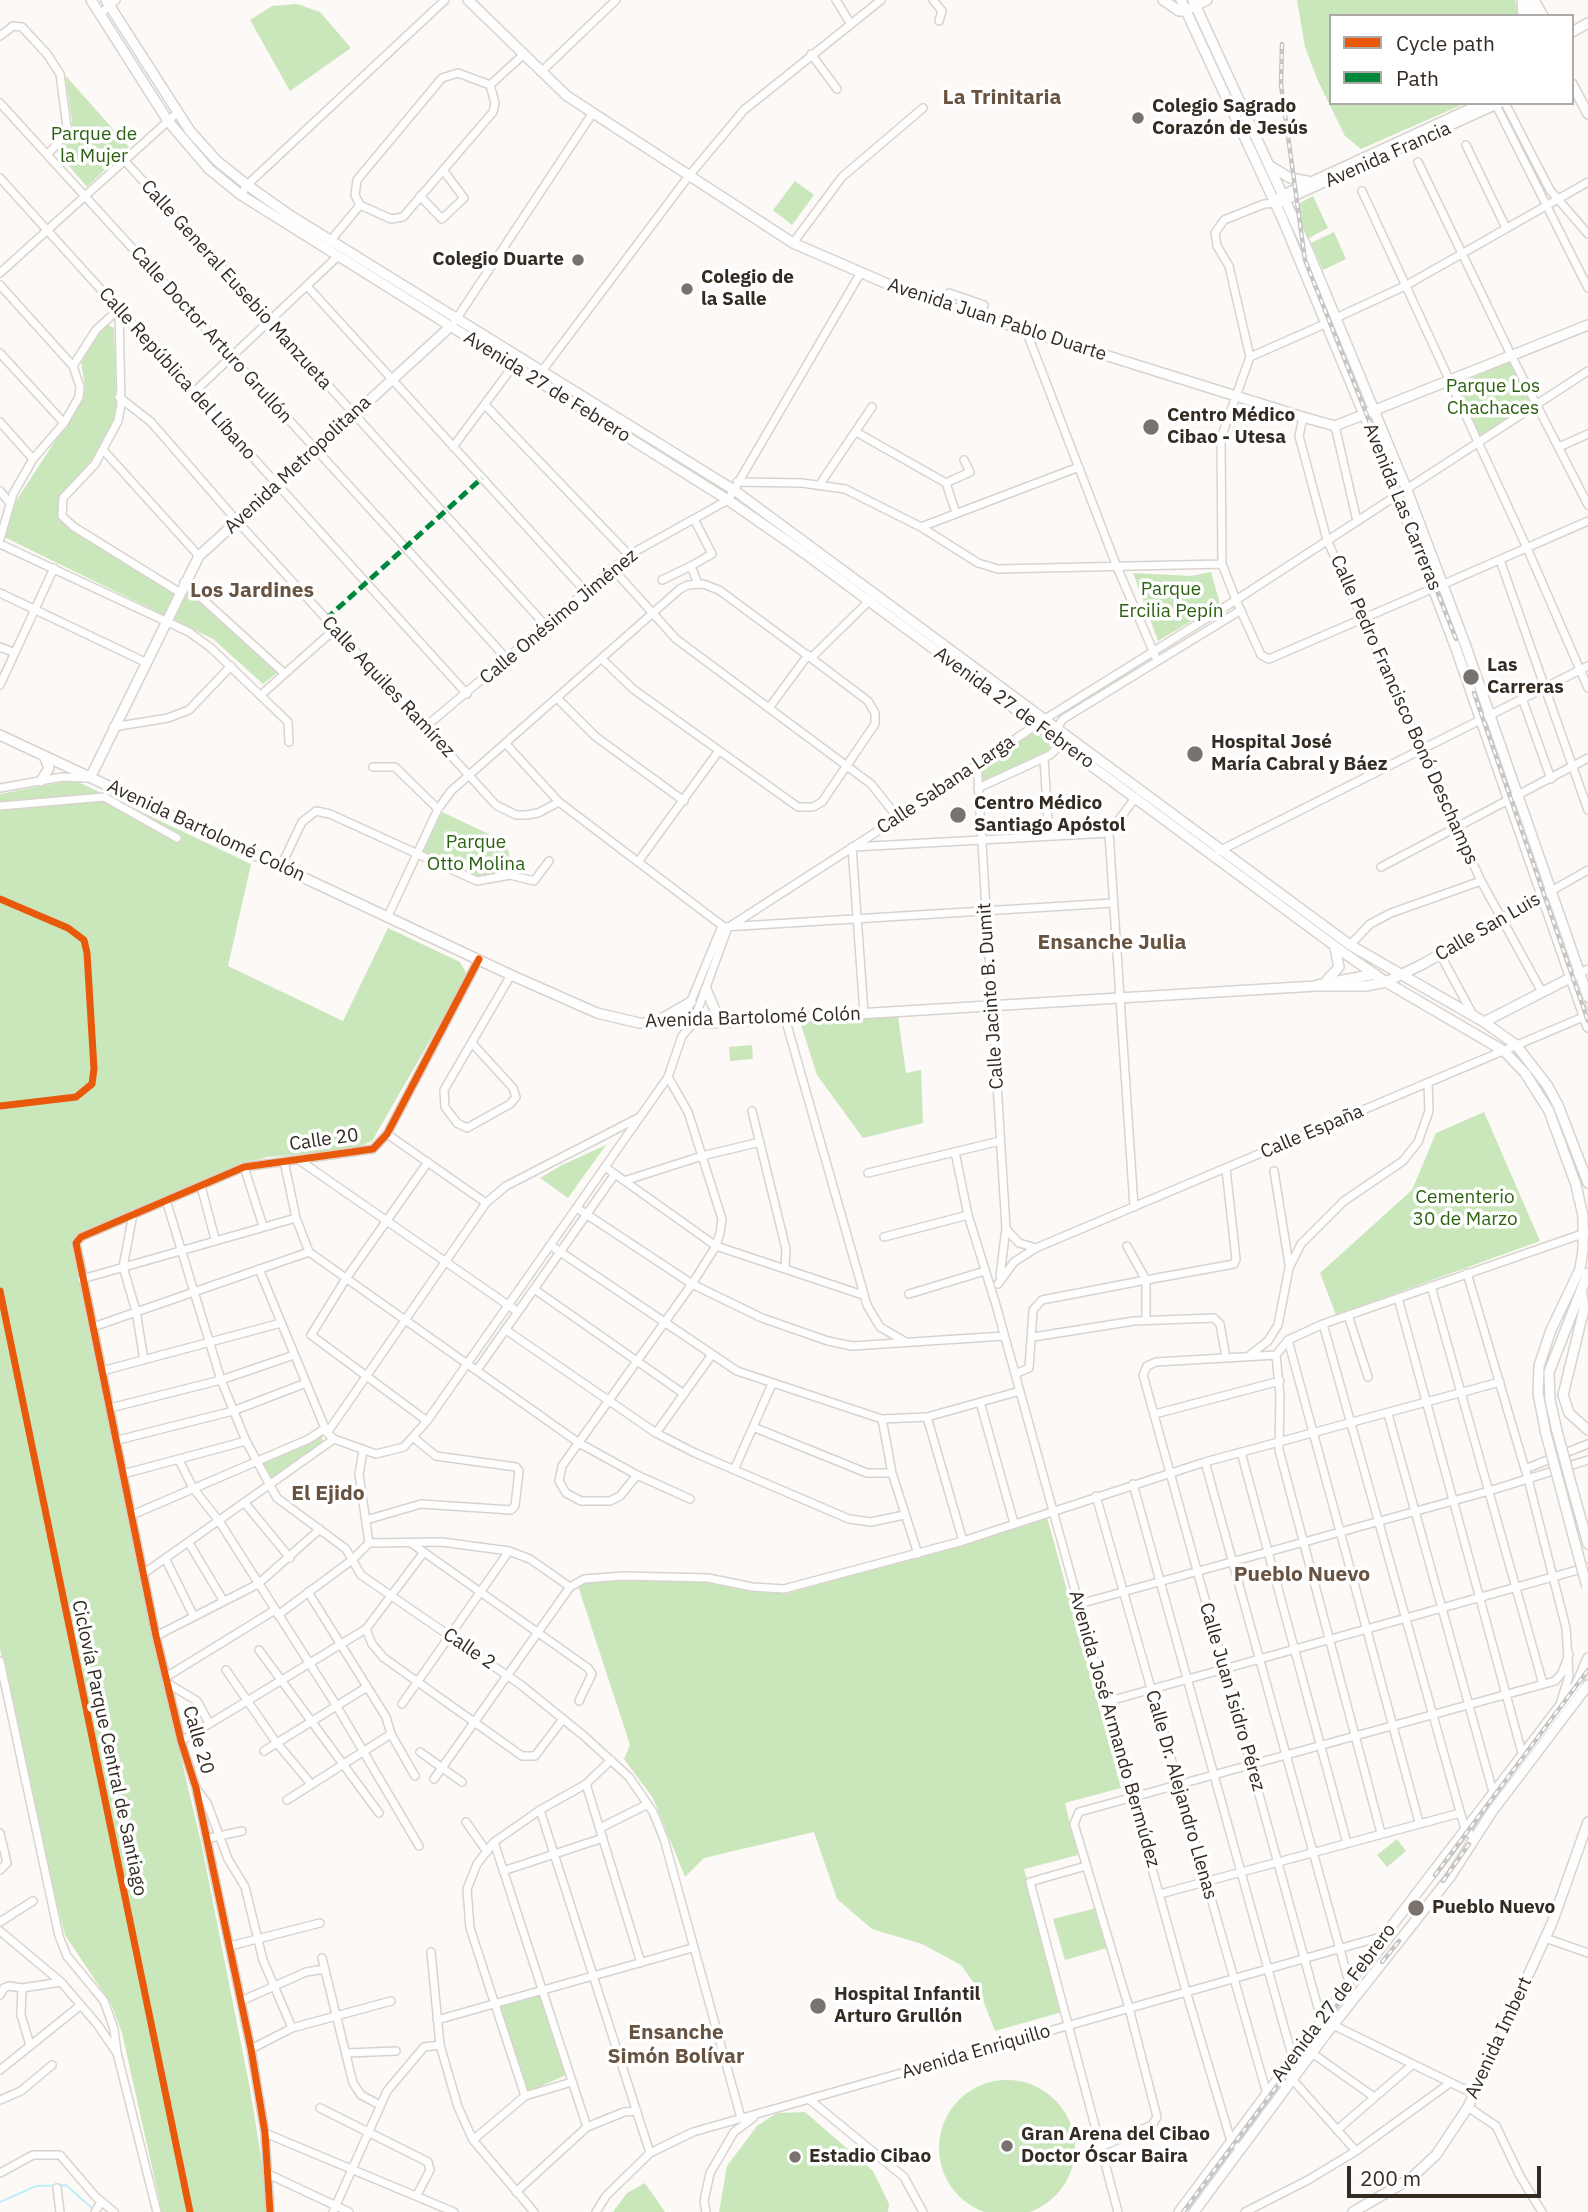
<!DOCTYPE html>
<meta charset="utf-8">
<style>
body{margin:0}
#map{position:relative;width:1588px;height:2212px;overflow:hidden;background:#fcf9f7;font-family:"IBM Plex Sans",sans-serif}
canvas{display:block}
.legend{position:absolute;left:1329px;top:14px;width:245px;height:91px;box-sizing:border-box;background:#fff;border:2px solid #aeaaa7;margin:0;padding:9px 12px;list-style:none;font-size:21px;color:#342b22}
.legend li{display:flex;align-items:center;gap:14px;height:35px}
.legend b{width:35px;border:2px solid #aeaaa7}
.scale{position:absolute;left:1347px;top:2166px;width:194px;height:32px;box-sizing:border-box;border:4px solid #342b22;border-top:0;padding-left:9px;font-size:21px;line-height:24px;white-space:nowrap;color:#342b22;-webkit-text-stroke:5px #fff;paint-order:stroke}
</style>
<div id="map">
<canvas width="1588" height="2212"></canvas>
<ul class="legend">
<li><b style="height:9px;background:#e8590c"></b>Cycle path</li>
<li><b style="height:9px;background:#00873e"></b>Path</li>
</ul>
<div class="scale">200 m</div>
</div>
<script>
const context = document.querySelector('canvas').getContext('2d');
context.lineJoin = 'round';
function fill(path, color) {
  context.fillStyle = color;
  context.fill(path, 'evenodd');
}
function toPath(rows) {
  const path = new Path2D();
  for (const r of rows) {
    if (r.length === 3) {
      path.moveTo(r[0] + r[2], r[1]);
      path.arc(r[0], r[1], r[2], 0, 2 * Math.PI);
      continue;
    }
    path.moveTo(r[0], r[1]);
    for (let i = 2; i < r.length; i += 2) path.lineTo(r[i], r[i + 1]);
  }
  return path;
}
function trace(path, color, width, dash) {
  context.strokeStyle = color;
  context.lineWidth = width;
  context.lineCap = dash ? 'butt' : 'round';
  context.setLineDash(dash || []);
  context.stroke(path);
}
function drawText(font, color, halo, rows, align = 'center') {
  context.font = font + ' "IBM Plex Sans",sans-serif';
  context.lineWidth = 7;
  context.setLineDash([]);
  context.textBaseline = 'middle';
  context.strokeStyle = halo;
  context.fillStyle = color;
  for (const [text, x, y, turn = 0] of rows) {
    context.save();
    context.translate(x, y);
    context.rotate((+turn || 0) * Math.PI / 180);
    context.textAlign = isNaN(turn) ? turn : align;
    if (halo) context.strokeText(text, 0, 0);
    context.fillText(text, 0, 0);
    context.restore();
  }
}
fill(toPath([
 [1297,0,1515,0,1518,16,1331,16,1331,103,1466,103,1361,149,1345,136,1318,81,1305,47],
 [297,4,320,12,351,48,290,91,250,20,272,6],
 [65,75,129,147,87,187,57,152,70,136,72,121],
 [795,181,814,195,792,225,773,210],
 [1313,196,1328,228,1307,239,1293,207],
 [1334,232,1346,259,1323,270,1311,243],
 [104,323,114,328,117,427,68,490,60,506,68,525,201,600,283,668,263,684,213,639,4,537,16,501,78,406,85,386,81,363],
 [1509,361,1531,403,1480,437,1457,385],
 [1211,572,1220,604,1158,641,1133,573,1191,576],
 [1035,732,1051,745,1047,754,981,786,979,767],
 [74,780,251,864,228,966,343,1021,388,928,460,962,466,973,466,978,372,1141,352,1150,268,1157,244,1163,77,1235,71,1245,97,1354,144,1600,202,1847,250,2089,270,2212,162,2212,122,2033,111,2004,65,1935,46,1863,0,1649,0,794],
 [442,812,506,842,513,871,478,879,422,854],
 [898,1017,906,1073,921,1070,923,1123,863,1138,817,1075,800,1022],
 [752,1045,753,1059,730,1061,729,1047],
 [1484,1112,1540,1241,1336,1315,1320,1273,1412,1190,1436,1133],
 [606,1145,568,1198,540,1178,562,1165],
 [321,1434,323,1442,271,1480,262,1462],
 [1047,1517,1121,1788,1065,1803,1078,1855,1024,1869,1062,2012,995,2031,979,1990,961,1965,922,1944,872,1929,837,1899,814,1832,704,1858,685,1877,653,1798,624,1759,630,1745,578,1586,584,1580,707,1578,785,1594],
 [1397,1839,1406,1851,1387,1867,1377,1855],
 [1096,1908,1107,1948,1065,1960,1053,1919],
 [542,1995,568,2074,528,2092,500,2006],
 [1007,2148,68],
 [805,2112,873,2171,889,2204,888,2212,719,2212,727,2166,757,2126,777,2113],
 [645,2183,665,2212,613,2212,627,2193]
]), '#c9e7bb');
trace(toPath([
 [0,2202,36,2186,66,2185,94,2210]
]), '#beeff7', 2);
const minor = toPath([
 [836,0,850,23],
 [933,0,942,11,939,21],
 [100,14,116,0],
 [0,36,13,26,22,27,47,54,60,74,67,127,63,137,48,154],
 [811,54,837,89],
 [541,72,616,0],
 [490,85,523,55],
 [0,103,508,660],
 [1495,103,1588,288],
 [1505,103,1550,190,1588,234],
 [1466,145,1506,228],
 [125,161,546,626],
 [1418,162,1512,357,1588,505],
 [0,178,467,694],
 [1362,191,1527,548,1588,688],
 [241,195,247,185,445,0],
 [420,196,442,219,464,198,443,170],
 [1275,203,1264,204,1224,220,1215,233,1217,246,1229,266,1250,357,1221,438,1222,564,1236,600,1261,655,1269,659,1434,588],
 [360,205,355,195,357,180,442,78,458,73,490,85],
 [331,240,360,205,391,219,403,217,493,112,495,103,490,85],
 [793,243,842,177,923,108],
 [0,273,177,113],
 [0,285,73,366,80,387,79,397,64,423,33,459,13,494,0,539],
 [307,286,586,592],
 [943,305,949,293,984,305,979,317],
 [119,310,121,405,118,421,95,464,63,498,62,516,74,527,179,592],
 [1336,318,1405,286,1588,182],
 [455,321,592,114],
 [1027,333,1117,567,1157,660],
 [0,353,64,423],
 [1250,357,1327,323],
 [73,366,96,330,119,309],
 [542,371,688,177,744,110,881,0],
 [193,393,336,258],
 [119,397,151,422,237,521,496,805,516,815,526,815,538,813,559,802],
 [486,406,629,555],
 [1303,417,1299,436,1327,540,1481,881,1542,992],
 [0,422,33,459],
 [1335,426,1357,521],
 [856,432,946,483,956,513],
 [453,447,513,366],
 [1559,447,1588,434],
 [104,451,199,556],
 [737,482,802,483,845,489,921,527,978,563,998,569,1222,564],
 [946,483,970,472,964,460],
 [820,484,872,407],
 [0,491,9,502],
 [694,519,712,554,691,566,698,584],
 [921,527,1079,467],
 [0,544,189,632,211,648,288,722,289,742],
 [1500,560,1588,810],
 [612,568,676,639,871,784,898,818],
 [662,580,691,566],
 [184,582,284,673],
 [1444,584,1588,521],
 [0,593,145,662],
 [0,647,15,653],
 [811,658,871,599],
 [0,685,54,568],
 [262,694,335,629],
 [557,698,596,737,684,801],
 [1522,698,1551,779],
 [769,708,808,655],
 [113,727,168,718,189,710,231,666],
 [424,728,629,555,728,500,860,274],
 [506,744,559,802,724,927,1113,903],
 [1044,759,1049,836],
 [977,764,1006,1228,1000,1277],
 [373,767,395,767,438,809],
 [0,788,62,777,87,778],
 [978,788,1050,755,1058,747,1055,731,1063,719,1241,610],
 [0,806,104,797,177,838],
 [852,847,864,1013],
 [853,847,1109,833],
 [1219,851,1588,666],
 [638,862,718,752],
 [281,866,302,822,316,811,330,814,477,881,510,875,534,881,549,861],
 [1381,867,1588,758],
 [1551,891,1588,870],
 [388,916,438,809,451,791,680,589,688,585,703,584,719,590,811,658,868,701,875,713,875,724,822,802,813,807,798,807,633,689,602,659],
 [729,927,898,818,1045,719,1236,600,1588,371],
 [1350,945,1370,924,1391,913,1481,881],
 [1440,954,1473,1015],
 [1570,978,1588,969],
 [785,1018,867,1305,880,1327,904,1341],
 [681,1025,722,926],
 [472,1043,513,1088,516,1097,510,1104,467,1128,457,1123,445,1107,444,1090,511,975],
 [752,1111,786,1249,785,1268],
 [387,1134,486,1203],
 [955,1152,968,1215,996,1305,1186,1991,1231,2141,1240,2149],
 [299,1160,518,1312],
 [284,1161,296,1218,309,1252,579,1443,637,1475,690,1499],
 [244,1167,263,1226],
 [605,1167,716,1246,863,1295],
 [1274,1171,1289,1264],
 [868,1173,1000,1141],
 [627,1180,702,1156,760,1142],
 [201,1186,215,1239],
 [166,1200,221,1380,246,1441,277,1498,346,1549,361,1575,521,1685,584,1736,629,1777,653,1812,664,1839,741,2118],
 [1134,1207,1109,833,1136,797],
 [577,1208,692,1284,762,1318,828,1341,852,1346,1004,1336],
 [133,1214,123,1267,136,1311,144,1360],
 [1006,1229,1019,1243,1036,1248],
 [884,1237,968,1215],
 [550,1245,737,1371,882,1419,927,1417,1020,1391],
 [1127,1246,1146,1280,1234,1264,1236,1259,1226,1169],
 [259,1269,327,1433,334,1439,376,1454,404,1447,427,1421,668,1077,682,1036,693,1023,728,927],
 [1467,1273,1528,1479,1566,1628,1569,1676,1561,1701],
 [82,1279,296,1218],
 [998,1284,1014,1262,1036,1248,1588,1015],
 [1431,1286,1543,1684],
 [534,1289,684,1394],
 [909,1294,985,1271],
 [1398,1298,1522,1753],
 [1348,1315,1368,1377],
 [1323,1324,1465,1829,1475,1838],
 [93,1327,309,1252],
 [506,1330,656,1433,695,1453,849,1519,871,1522,904,1515],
 [1033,1337,1134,1321,1214,1318,1220,1324,1226,1358],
 [1288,1340,1419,1822],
 [1250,1355,1268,1341,1278,1325,1289,1268,1301,1244,1344,1201,1403,1161,1418,1142,1429,1111,1428,1083],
 [1276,1355,1156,1362,1147,1366,1143,1375,1320,2015,1333,2025,1474,2094],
 [1276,1355,1280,1395,1279,1450,1381,1833],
 [1276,1355,1288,1340,1323,1324,1588,1232],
 [477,1370,615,1174],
 [102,1371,281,1323],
 [1015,1374,1029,1368,1033,1310,1042,1300,1146,1280,1146,1320],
 [980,1402,1014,1523],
 [110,1408,221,1380,294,1355],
 [1155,1414,1280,1381],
 [1388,1414,1493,1792],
 [927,1417,963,1541],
 [882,1419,892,1473,918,1554],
 [427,1421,311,1335,347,1277,428,1162],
 [753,1427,867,1473,892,1473],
 [327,1433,486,1203,506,1186,638,1118],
 [656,1433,711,1356],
 [118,1440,233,1411,306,1383],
 [363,1451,359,1474,369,1543],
 [1241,1452,1347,1843],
 [179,1460,193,1488,219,1521,336,1705,419,1846],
 [1205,1462,1349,1982],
 [1525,1469,1588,1444],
 [734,1470,772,1384],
 [123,1474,246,1441],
 [637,1475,620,1496,610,1501,581,1501,566,1493,559,1481,562,1466,692,1284,716,1246,720,1233,722,1219,688,1112,668,1077],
 [1133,1484,1293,2059],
 [1096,1496,1267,2094],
 [244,1502,290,1558],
 [132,1515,309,1439,324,1429],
 [366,1520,421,1504,511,1510,515,1506,519,1471,516,1467,436,1456,414,1438],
 [189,1543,223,1600],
 [411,1543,588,1668,592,1674,579,1701],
 [166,1560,193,1615],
 [143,1574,334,1439],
 [308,1592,386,1717,391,1734,415,1776],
 [1079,1604,1489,1491,1588,1460],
 [278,1615,352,1560,369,1543,442,1542,509,1551,530,1559,570,1587],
 [366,1629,372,1644,384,1658,522,1756,535,1756,563,1719],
 [156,1636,258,1584,320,1529],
 [259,1650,379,1813],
 [0,1661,59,1936,67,1956,104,2001,114,2029,117,2053],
 [226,1670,276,1742,311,1784],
 [166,1677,275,1610],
 [167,1683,197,1701,209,1723],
 [1106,1702,1588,1567],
 [402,1704,509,1551],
 [181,1741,366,1629,424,1552],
 [264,1751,367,1687],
 [420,1752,462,1782],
 [434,1779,570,1587,584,1579,623,1576,708,1578,752,1587,784,1589,963,1541,1205,1462,1500,1382],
 [586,1784,641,1963],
 [198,1791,207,1803,228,1859,245,1887,263,1960,292,2028],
 [287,1800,391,1734],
 [540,1810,650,2153],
 [466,1822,487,1852],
 [600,1828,648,1804],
 [0,1833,7,1863,0,1870],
 [206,1839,242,1831],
 [494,1842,587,2127],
 [1086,1866,1030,1882,1118,2212],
 [503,1871,603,1838],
 [1160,1894,1460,1813],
 [0,1922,33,1901],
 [0,1931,61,1982,97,2024,117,2053,157,2212],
 [1545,1938,1588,1953],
 [230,1946,320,1923],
 [431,1952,440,2045,458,2107,473,2140,534,2212],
 [322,1958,353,2083,361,2095,380,2105],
 [22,1988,21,2015,30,2045],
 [0,1995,4,1988,9,1986,22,1988,61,1982],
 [241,2001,306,1972,325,1969],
 [437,2020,692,1948],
 [251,2049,292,2028,391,2001],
 [348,2053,396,2051],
 [1312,2053,1374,2097],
 [0,2070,81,2005],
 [1292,2079,1356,2151],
 [525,2096,470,1928,467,1889,477,1864,494,1842,540,1810,586,1784,611,1760],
 [0,2100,21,2091,52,2065],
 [810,2100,904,2177,923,2212],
 [1468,2107,1496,2126,1520,2176,1542,2212],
 [320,2108,428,2162,430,2170,417,2195],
 [1337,2130,1412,2065],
 [265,2133,454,2212],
 [473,2140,525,2096,572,2082],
 [1103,2146,1152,2125,1157,2117,1129,2008,1074,1824,1079,1812,1555,1681,1562,1673,1569,1654],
 [0,2173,33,2155,60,2155,95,2196,114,2212],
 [268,2174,349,2212],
 [57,2188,60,2212],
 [516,2192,587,2127,624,2112,637,2111],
 [95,2212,101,2202],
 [270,2212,265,2133,251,2049,196,1788,181,1741,156,1636,76,1243,81,1237,244,1167,373,1149,387,1134,479,959],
 [333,2212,387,2091,424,2047,440,2045],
 [596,2212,606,2196,650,2153,693,2132,1384,1936],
 [706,2212,704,2201,710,2173,734,2132,753,2118],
 [1245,2212,1308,2180,1356,2151,1450,2083]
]);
const major = toPath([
 [91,0,168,121,209,169,241,195,728,500,800,550,1347,955,1386,982,1504,1051,1525,1073,1549,1111,1576,1185,1583,1216,1583,1250,1580,1269,1551,1330,1539,1366,1538,1393,1546,1434],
 [106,0,190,131,217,161,247,185,288,214,734,490,1350,945,1484,1022,1516,1045,1547,1085,1558,1105,1588,1183],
 [468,0,567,96,793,243,913,295,1303,417,1335,426,1588,325],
 [1163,0,1179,11,1186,11],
 [1181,0,1282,218,1398,496,1455,646,1588,1027],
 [1193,0,1306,246,1407,490,1464,641,1588,997],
 [1522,0,1523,16],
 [1525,0,1533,16],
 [1534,0,1543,16],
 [1191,8,1207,0],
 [1572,32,1588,23],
 [1572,84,1588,114],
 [1272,167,1290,178,1307,181],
 [1281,196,1483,103],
 [1280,202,1499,103],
 [0,735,511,975,597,1013,639,1023,709,1023,1316,986,1366,986,1386,982,1423,964,1551,891],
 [91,776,199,556,451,326],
 [41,781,49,768,44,756],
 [1327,980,1339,967,1335,948],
 [1317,985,1375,974],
 [706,989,720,1022],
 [656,1022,691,1002],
 [1484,1022,1570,978],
 [1582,1294,1584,1309,1563,1395,1569,1413,1588,1430],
 [1557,1431,1550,1400,1549,1372,1588,1273],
 [1572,1487,1588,1544],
 [1561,1490,1575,1543],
 [1179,2212,1384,1936,1577,1684,1588,1658],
 [1194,2212,1326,2034,1450,1877,1491,1813,1588,1685],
 [1353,2212,1410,2179,1436,2155,1468,2107,1552,1923,1588,1822]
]);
trace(minor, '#d9d3ce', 10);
trace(major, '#d9d3ce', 12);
trace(minor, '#fffefe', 7);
trace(major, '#fffefe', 9);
const rail = toPath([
 [1282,44,1281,85,1305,260,1456,639],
 [1474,693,1588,1021],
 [1435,1875,1588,1670],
 [1443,1881,1469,1844],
 [1382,1962,1399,1941],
 [1183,2212,1390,1934]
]);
trace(rail, '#c6c5c4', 4.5);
trace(rail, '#fff', 2, [5]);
const majorBridge = toPath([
 [1557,1431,1572,1487],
 [1546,1434,1561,1490],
 [1575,1543,1587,1587]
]);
trace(majorBridge, '#d9d3ce', 12, []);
trace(majorBridge, '#fffefe', 9);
trace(toPath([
 [326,619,482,478]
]), '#00873e', 5, [10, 5]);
trace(toPath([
 [0,899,68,928,84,940,87,953,94,1069,92,1084,76,1097,0,1106],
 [0,1291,190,2212],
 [270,2212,265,2133,251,2049,196,1788,181,1741,156,1636,76,1243,81,1237,244,1167,373,1149,387,1134,479,959]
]), '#e8590c', 7);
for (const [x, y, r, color] of [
 [1138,118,7,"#7a736d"],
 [578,260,7,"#7a736d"],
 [687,289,7,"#7a736d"],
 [1151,427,9,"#7a736d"],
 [1471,677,9,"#7a736d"],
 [1195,754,9,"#7a736d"],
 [958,815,9,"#7a736d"],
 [1416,1908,9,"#7a736d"],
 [818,2006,9,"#7a736d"],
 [1007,2146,7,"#7a736d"],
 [795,2157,7,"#7a736d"]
]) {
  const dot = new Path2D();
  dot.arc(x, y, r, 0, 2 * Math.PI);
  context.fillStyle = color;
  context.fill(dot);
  trace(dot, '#fff', 2.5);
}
drawText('bold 19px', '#342b22', '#fff', [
 ["Colegio Sagrado",1152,107],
 ["Corazón de Jesús",1152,129],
 ["Colegio Duarte",564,260,"right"],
 ["Colegio de",701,278],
 ["la Salle",701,300],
 ["Centro Médico",1167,416],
 ["Cibao - Utesa",1167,438],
 ["Las",1487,666],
 ["Carreras",1487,688],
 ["Hospital José",1211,743],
 ["María Cabral y Báez",1211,765],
 ["Centro Médico",974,804],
 ["Santiago Apóstol",974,826],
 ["Pueblo Nuevo",1432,1908],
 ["Hospital Infantil",834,1995],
 ["Arturo Grullón",834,2017],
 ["Gran Arena del Cibao",1021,2135],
 ["Doctor Óscar Baira",1021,2157],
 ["Estadio Cibao",809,2157]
], 'left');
drawText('19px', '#2e6213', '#fff', [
 ["Parque de",94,135],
 ["la Mujer",94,157],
 ["Parque Los",1493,387],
 ["Chachaces",1493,409],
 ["Parque",1171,590],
 ["Ercilia Pepín",1171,612],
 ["Parque",476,843],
 ["Otto Molina",476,865],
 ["Cementerio",1465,1198],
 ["30 de Marzo",1465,1220]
]);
drawText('19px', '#342b22', '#fff', [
 ["Avenida Francia",1388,155,-24],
 ["Calle General Eusebio Manzueta",236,285,48],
 ["Avenida Juan Pablo Duarte",997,320,18],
 ["Calle Doctor Arturo Grullón",211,335,48],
 ["Calle República del Líbano",177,374,48],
 ["Avenida 27 de Febrero",547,387,32],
 ["Avenida Metropolitana",298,465,-43],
 ["Avenida Las Carreras",1402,507,68],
 ["Calle Onésimo Jiménez",559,617,-40],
 ["Calle Aquiles Ramírez",388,687,47],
 ["Avenida 27 de Febrero",1014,708,36],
 ["Calle Pedro Francisco Bonó Deschamps",1404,710,66],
 ["Calle Sabana Larga",946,785,-34],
 ["Avenida Bartolomé Colón",206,831,25],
 ["Calle San Luis",1488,927,-30],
 ["Calle Jacinto B. Dumit",991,996,-94],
 ["Avenida Bartolomé Colón",753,1018,-2],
 ["Calle España",1312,1132,-23],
 ["Calle 20",324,1140,-8],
 ["Calle 2",469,1649,34],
 ["Calle Juan Isidro Pérez",1232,1697,74],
 ["Avenida José Armando Bermúdez",1114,1729,74],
 ["Calle 20",198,1740,74],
 ["Ciclovía Parque Central de Santiago",109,1748,78],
 ["Calle Dr. Alejandro Llenas",1181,1795,74],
 ["Avenida 27 de Febrero",1334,2003,-53],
 ["Avenida Imbert",1499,2038,-65],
 ["Avenida Enriquillo",976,2052,-16]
]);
drawText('bold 21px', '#685340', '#fff', [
 ["La Trinitaria",1002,98],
 ["Los Jardines",252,591],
 ["Ensanche Julia",1112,943],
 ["El Ejido",328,1494],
 ["Pueblo Nuevo",1302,1575],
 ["Ensanche",676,2033],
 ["Simón Bolívar",676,2057]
]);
</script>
